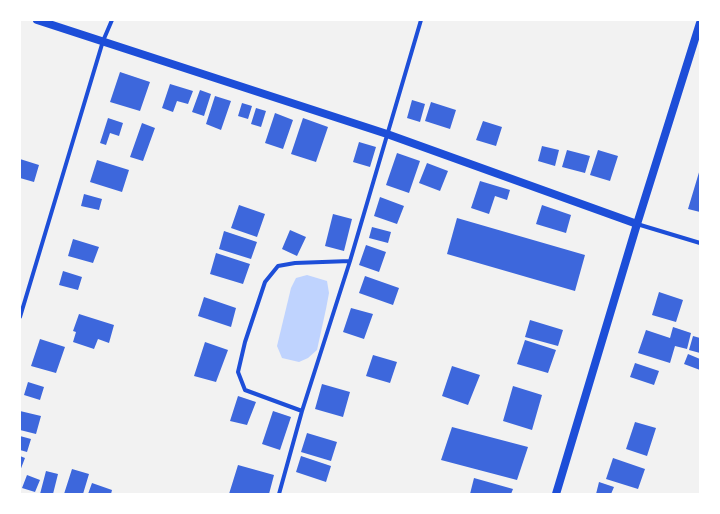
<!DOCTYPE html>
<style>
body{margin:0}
#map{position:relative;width:720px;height:514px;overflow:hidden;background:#f2f2f2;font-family:Manrope,sans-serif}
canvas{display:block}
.frame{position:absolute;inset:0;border:21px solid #fff;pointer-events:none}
</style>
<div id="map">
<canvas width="720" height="514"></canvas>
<div class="frame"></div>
</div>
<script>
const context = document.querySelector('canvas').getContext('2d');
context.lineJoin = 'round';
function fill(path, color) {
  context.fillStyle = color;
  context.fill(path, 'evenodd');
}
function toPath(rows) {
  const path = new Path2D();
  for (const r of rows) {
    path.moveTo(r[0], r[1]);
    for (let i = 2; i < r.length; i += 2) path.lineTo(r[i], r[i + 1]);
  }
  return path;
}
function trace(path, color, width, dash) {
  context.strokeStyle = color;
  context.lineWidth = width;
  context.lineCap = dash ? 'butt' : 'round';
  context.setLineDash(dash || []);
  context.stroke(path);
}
fill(toPath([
 [307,275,327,281,329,293,326,309,317,350,308,358,299,362,282,358,277,346,291,288,296,278]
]), '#bfd3fe');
fill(toPath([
 [120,72,150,82,140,111,110,102],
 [170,84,193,91,188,104,177,101,173,112,162,108],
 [200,90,211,94,204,116,192,112],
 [215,96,231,101,221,130,206,124],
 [412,100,425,104,420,122,407,118],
 [431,102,456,110,450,129,425,121],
 [242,103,252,106,248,119,238,116],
 [256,108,266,111,261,127,251,124],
 [275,113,293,120,283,149,265,143],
 [108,118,123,123,119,136,110,133,106,145,100,143],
 [303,118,328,127,316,162,291,154],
 [483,121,502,127,496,146,476,140],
 [142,123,155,128,143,161,130,157],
 [359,142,376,147,370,167,353,162],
 [542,146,559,150,555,166,538,161],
 [567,150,590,156,585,173,562,167],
 [598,150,618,156,610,181,590,175],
 [397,153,420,161,409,193,386,185],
 [20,159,39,165,34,182,20,178],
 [97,160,129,170,122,192,90,182],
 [427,163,448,171,440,191,419,183],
 [700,169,700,212,688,209],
 [480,181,510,190,507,200,495,196,489,214,471,208],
 [84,194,102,199,99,210,81,206],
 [380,197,404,206,397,224,374,216],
 [239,205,265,214,257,237,231,228],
 [542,205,571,215,566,233,536,224],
 [333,214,352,219,344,251,325,246],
 [457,218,585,255,575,291,447,254],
 [372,227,391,232,388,243,369,238],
 [290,230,306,237,297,256,282,249],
 [224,231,257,242,251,259,219,249],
 [73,239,99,247,93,263,68,256],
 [366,245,386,252,379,272,359,265],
 [216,253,250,264,243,284,210,274],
 [63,271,82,277,78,290,59,285],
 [365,276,399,288,393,305,359,293],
 [659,292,683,300,676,322,652,315],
 [204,297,236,308,231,327,198,316],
 [351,308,373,314,364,339,343,332],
 [79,314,114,325,109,343,98,339,94,349,73,342,76,332,73,331],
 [530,320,563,330,558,346,525,337],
 [673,327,691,333,687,349,675,346,670,363,638,353,646,330,670,338],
 [693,336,700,338,700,353,689,350],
 [40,339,65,347,56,373,31,366],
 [525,340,556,350,548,373,517,364],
 [205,342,228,350,216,382,194,376],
 [688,354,700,359,700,370,684,364],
 [373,355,397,362,390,383,366,376],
 [635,363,659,371,654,385,630,377],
 [452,366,480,375,468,405,442,396],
 [28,382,44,387,40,400,24,395],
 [322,384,350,392,343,417,315,409],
 [513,386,542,395,532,430,503,421],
 [238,396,256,402,247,425,230,421],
 [20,411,41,416,36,434,20,430],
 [273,411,291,417,280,450,262,444],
 [635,422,656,428,647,456,626,449],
 [452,427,528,447,517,480,441,460],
 [307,433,337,442,331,461,301,452],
 [20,436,31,439,27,452,20,450],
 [20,456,25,458,20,471],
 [301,456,331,466,326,482,296,472],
 [613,458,645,469,638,489,606,479],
 [238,465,274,475,269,494,229,494],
 [72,469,89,474,83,494,64,494],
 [46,471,58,474,53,494,40,494],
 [27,475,40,480,35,492,22,488],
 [474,478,513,489,511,494,470,494],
 [599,482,614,487,611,494,596,494],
 [92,483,112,490,111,494,88,494]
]), '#3d67dc');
trace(toPath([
 [637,224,700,243],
 [20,317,103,41,112,20],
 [302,411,245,390,238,372,245,342,265,282,278,266,295,263,350,261],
 [279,494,302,411,350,261,421,20]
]), '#1d4ed8', 4);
trace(toPath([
 [37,20,387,134,637,224],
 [556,494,637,224,700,23]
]), '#1d4ed8', 8);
</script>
